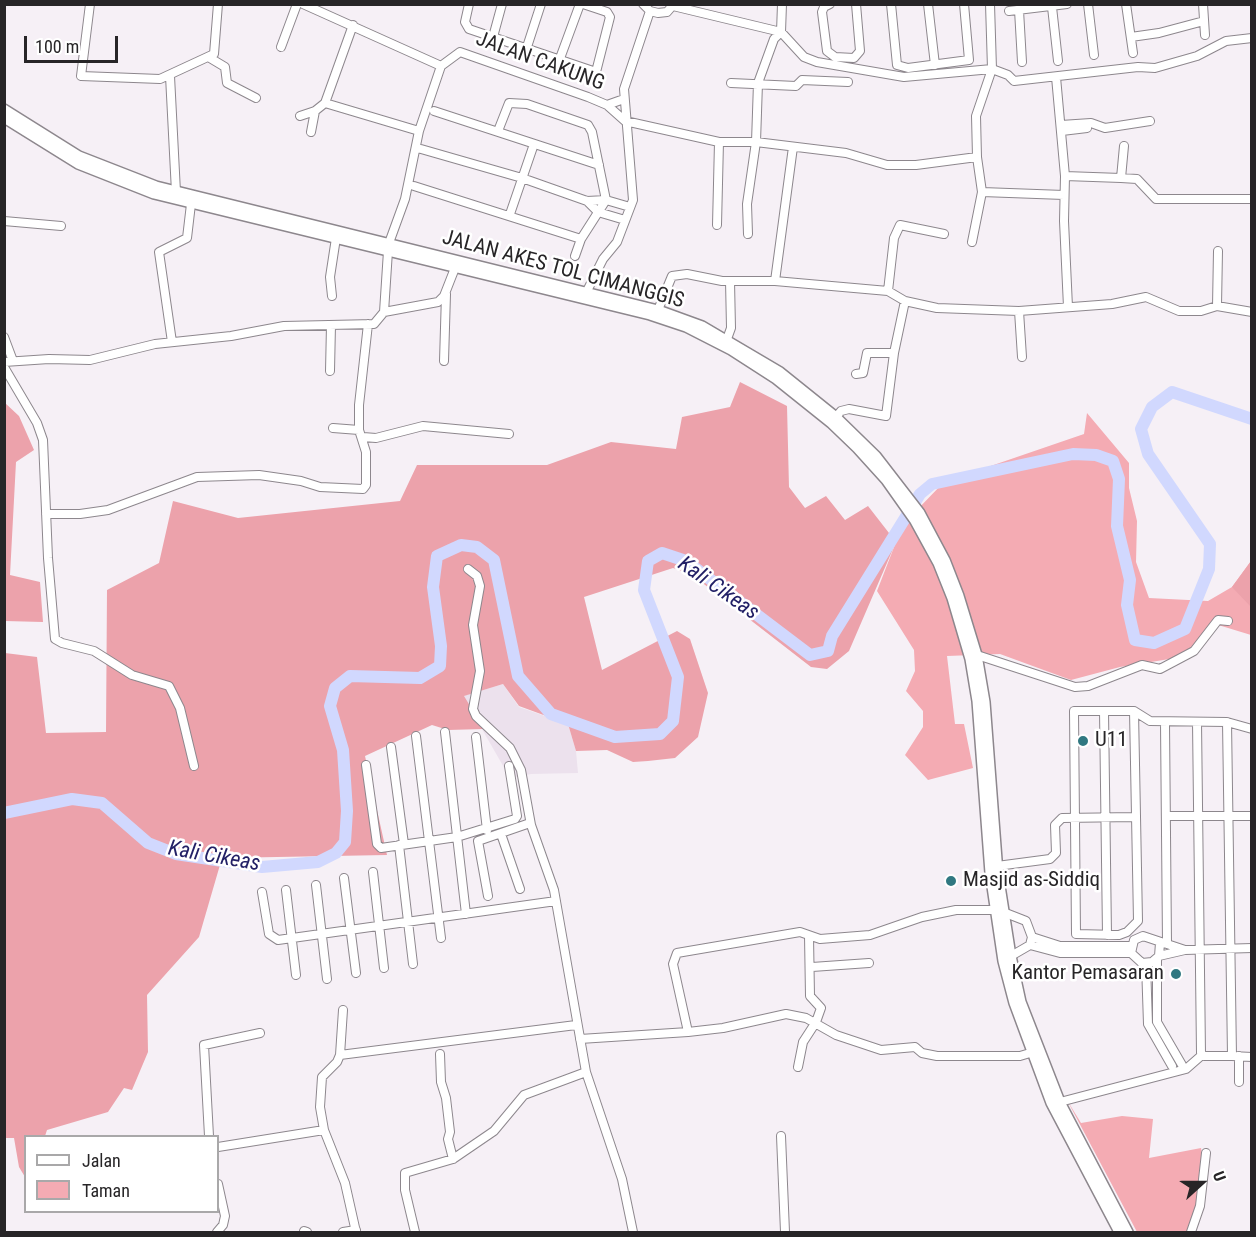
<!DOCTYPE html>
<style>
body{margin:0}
#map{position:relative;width:1256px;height:1237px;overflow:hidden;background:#f6f0f6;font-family:"Roboto Condensed",sans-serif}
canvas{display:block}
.frame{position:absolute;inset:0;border:6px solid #272527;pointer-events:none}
.legend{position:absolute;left:24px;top:1135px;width:195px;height:78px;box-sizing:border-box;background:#fff;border:2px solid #a9a8a9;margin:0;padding:8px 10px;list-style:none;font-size:18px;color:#272527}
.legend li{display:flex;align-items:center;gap:12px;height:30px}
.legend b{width:30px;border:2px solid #a9a8a9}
.north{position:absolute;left:1172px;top:1153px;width:60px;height:60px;-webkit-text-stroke:4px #fff;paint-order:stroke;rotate:69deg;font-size:16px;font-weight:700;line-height:24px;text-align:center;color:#272527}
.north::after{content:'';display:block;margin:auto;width:21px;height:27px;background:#272527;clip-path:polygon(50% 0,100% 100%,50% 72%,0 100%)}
.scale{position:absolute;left:24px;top:36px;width:94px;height:27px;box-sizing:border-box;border:3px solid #272527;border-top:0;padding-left:8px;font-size:18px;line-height:21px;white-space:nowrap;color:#272527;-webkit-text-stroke:4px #fff;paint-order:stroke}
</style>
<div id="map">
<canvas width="1256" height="1237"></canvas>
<div class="frame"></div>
<ul class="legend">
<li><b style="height:8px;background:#fff"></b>Jalan</li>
<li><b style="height:16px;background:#f4abb3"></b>Taman</li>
</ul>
<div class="north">U</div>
<div class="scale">100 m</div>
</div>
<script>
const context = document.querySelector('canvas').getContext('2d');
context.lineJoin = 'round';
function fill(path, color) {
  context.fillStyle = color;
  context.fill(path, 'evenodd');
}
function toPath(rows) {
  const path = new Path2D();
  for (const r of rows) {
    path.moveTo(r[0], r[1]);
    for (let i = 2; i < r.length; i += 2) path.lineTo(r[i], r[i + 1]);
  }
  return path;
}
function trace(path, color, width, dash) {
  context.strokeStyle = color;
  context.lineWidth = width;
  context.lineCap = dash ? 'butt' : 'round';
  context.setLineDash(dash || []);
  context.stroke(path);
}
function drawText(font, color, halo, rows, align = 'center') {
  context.font = font + ' "Roboto Condensed",sans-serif';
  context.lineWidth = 5;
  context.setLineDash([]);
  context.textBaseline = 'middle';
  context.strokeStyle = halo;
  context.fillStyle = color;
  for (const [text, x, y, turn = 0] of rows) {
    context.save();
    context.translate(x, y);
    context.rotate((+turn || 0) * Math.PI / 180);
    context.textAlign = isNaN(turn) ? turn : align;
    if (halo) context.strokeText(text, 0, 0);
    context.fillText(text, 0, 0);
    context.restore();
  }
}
fill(toPath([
 [503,684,519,707,568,724,576,751,578,773,531,774,510,778,463,696]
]), '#ece1ed');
fill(toPath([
 [1087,413,1129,463,1129,488,1137,521,1136,562,1149,598,1208,601,1232,587,1251,561,1251,635,1215,624,1188,656,1120,667,1071,680,1000,654,947,656,955,724,964,724,973,768,928,780,905,755,923,727,923,711,906,691,915,671,914,650,877,591,896,542,915,512,944,482,1084,434],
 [1067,1100,1081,1123,1122,1116,1153,1119,1149,1158,1201,1148,1203,1159,1200,1202,1189,1232,1137,1232]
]), '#f4abb3');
fill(toPath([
 [740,382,787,406,789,487,805,508,826,496,845,520,868,506,896,542,849,651,827,669,811,667,691,574,673,568,584,597,602,670,677,631,690,639,708,693,698,737,675,758,648,761,633,762,607,750,576,751,568,724,519,706,503,684,464,696,484,729,448,730,432,725,365,756,387,855,222,858,199,937,147,995,148,1052,132,1090,124,1088,108,1112,47,1130,45,1136,26,1136,25,1177,19,1167,14,1138,5,1138,5,653,37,657,46,733,106,732,107,590,159,563,173,501,238,518,400,501,417,465,547,465,611,442,676,449,682,417,730,407],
 [4,402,19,416,34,450,16,462,10,575,40,582,43,622,5,621],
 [1251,561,1251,607,1232,587]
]), '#eca2ab');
trace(toPath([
 [4,813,72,799,102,803,148,843,176,854,262,867,318,862,336,853,345,842,347,811,343,750,330,706,335,688,350,676,420,678,440,666,441,646,433,587,437,556,461,545,477,547,494,560,518,676,551,714,615,737,660,734,673,721,678,677,644,590,648,561,662,553,686,561,810,655,828,651,832,636,920,494,932,484,1073,454,1096,455,1113,461,1119,479,1117,526,1130,580,1127,605,1135,640,1154,643,1185,629,1209,569,1210,544,1148,454,1141,429,1152,407,1172,392,1252,419]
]), '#d1d8fe', 12);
const minor = toPath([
 [90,4,81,76,160,79,214,54,218,4],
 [303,4,441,66,460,52,588,97,607,105,625,121,719,142,756,142,747,204,748,234],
 [469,4,465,22,469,29,596,72,610,17,607,12,583,4],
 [643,4,650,11,658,13,667,12,674,4],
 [782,4,781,32,774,39,758,83,756,142,846,153,887,165,916,165,977,157,982,192,972,242],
 [830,4,824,7,822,12,827,51,835,57,854,58,860,51,856,4],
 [891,4,897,65,908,68,969,60,964,4],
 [928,4,935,65],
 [1088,4,1094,55],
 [1126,4,1133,53],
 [1203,4,1205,35],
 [673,6,781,32,804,57,817,62,904,77,992,69,1008,75,1014,81,1138,67,1155,68,1197,56,1226,41,1252,38],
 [1052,7,1058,61],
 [1019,10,1022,62],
 [1009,11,1067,4],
 [493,37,502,4],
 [1131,37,1159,33,1204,21],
 [281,47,297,4],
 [526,50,541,4],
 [210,58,225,67,227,83,256,98],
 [559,61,580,4],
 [170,76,176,192],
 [1056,77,1065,176,1064,221,1068,307],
 [731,83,796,86,802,80,848,82],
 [325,103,419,131],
 [607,105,624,99],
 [434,111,599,165],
 [300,116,315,111,325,103,353,25],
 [1061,125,1091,123,1105,128,1150,121],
 [498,131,509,103,527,104,588,125,592,132,606,200,581,239,575,256],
 [1062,131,1087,128],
 [311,132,315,111],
 [421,149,522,178,587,201,606,200,630,207],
 [977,157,976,116,992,69,990,4],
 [1065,176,1121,178,1124,146],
 [1121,178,1137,179,1156,199,1252,199],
 [414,186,581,239],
 [982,192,1064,195],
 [587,201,598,212,625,220],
 [510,214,534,144],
 [4,221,61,226],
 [717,225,719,142],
 [389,243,405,199,419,131,441,66],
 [775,281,793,147],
 [888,291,894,238,900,225,944,234],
 [586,293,603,259,617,242,633,200,624,89,650,11],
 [332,296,330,277,336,238],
 [1217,306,1218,251],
 [658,310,672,276,687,274,722,281,775,281,888,291,905,301,937,308,1019,311,1112,304,1146,297,1179,311,1201,311,1217,306,1252,312],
 [1019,311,1022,357],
 [384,312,438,302,444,296,455,268],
 [4,337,13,361],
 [727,339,731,328,730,281],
 [172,342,159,252,187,238,191,204],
 [444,361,446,294],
 [4,362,49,359,90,360,155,344,231,336,284,326,374,324,384,312,388,251],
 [4,367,37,423,43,440,48,558,55,639,62,643,94,651,132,675,169,686,180,708,194,766],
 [330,371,331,325],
 [856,374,863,373,867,353,894,353,905,301],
 [836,417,841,411,849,409,886,416,894,353],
 [333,428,359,430],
 [363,437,376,438,423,426,509,434],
 [46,514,80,514,108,510,197,477,259,475,301,481,320,487,363,489,366,485,366,452,359,430,359,405,368,324],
 [468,569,477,576,480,586,473,625,480,671,473,709,476,716,510,748,521,770,531,825,554,890,586,1072,622,1179,633,1232],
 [977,655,1075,687,1088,686,1142,665,1160,669,1194,651,1218,620,1228,621],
 [1104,711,1107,935],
 [1134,711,1138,921,1127,932,1119,935,1076,934,1074,711,1134,711,1150,721,1227,722,1252,729],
 [1197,722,1201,1053,1204,1056,1232,1056],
 [1227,722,1232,1056,1252,1057],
 [1165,723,1167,943],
 [445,732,466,914],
 [416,736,441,938],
 [476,737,487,830],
 [391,747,404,844],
 [366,765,377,844,381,848,457,837,515,819,517,816,509,766],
 [1166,816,1252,816],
 [501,834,520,889],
 [399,845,413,964],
 [997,866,1050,859,1056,853,1055,825,1062,818,1135,817],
 [373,872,384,968],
 [344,878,356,973],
 [316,885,327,979],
 [286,890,296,975],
 [262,892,269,934,278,940,556,901],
 [488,896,478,841,530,823],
 [1003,912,1026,921,1032,937,1030,945,1011,956],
 [1032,937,1060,946,1131,946],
 [1160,943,1159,956,1152,962,1142,963,1131,953,1134,940,1143,936,1185,950],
 [1030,945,1060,953,1131,953],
 [1159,956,1185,950,1252,948],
 [1157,959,1157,1022,1182,1065],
 [1146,964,1148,1024,1172,1066],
 [812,967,869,963],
 [688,1032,723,1028,786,1014,806,1018,836,1035,881,1050,915,1047,922,1053,937,1056,1020,1056,1030,1053],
 [580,1039,688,1032,673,964,677,953,800,932,820,939,870,935,922,917,956,910,994,910],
 [440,1054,441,1082,446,1098,450,1132,448,1139,453,1159],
 [340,1055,343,1010],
 [1239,1056,1239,1082],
 [798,1067,803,1042,816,1022,821,1008,810,996,809,936],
 [1060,1102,1186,1069,1202,1055],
 [324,1130,345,1183,356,1232],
 [209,1136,204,1045,260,1033],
 [781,1136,785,1232],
 [218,1147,324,1130,320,1107,322,1077,337,1062,340,1055,576,1025],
 [304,1231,307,1232],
 [217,1232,223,1225,225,1216,218,1184],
 [343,1232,356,1230],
 [415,1232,405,1190,405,1173,453,1159,494,1131,524,1095,586,1072],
 [1191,1232,1200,1206,1206,1153]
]);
const major = toPath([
 [4,109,79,156,156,186,658,310,702,326,780,372,836,417,876,456,920,513,945,560,959,596,977,655,985,702,998,873,1011,956,1021,1002,1060,1102,1128,1232],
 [4,118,78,164,154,194,650,315,686,327,731,350,776,379,831,423,857,448,886,480,915,521,938,563,952,598,970,659,977,701,990,873,1003,961,1014,1003,1051,1103,1119,1232]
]);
trace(minor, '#8d878d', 10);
trace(major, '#8d878d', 12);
trace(minor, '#fff', 8);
trace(major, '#fff', 9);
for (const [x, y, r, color] of [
 [1083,741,6,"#307881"],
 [951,881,6,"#307881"],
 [1176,974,6,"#307881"]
]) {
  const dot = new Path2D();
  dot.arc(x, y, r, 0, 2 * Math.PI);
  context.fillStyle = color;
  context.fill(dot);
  trace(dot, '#fff', 2);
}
drawText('21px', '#272527', '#fff', [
 ["JALAN CAKUNG",540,62,20],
 ["JALAN AKES TOL CIMANGGIS",563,270,15]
]);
drawText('21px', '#272527', '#fff', [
 ["U11",1095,741],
 ["Masjid as-Siddiq",963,881],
 ["Kantor Pemasaran",1164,974,"right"]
], 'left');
drawText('italic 22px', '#222066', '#fff', [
 ["Kali Cikeas",718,589,35],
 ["Kali Cikeas",214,857,10]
]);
</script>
